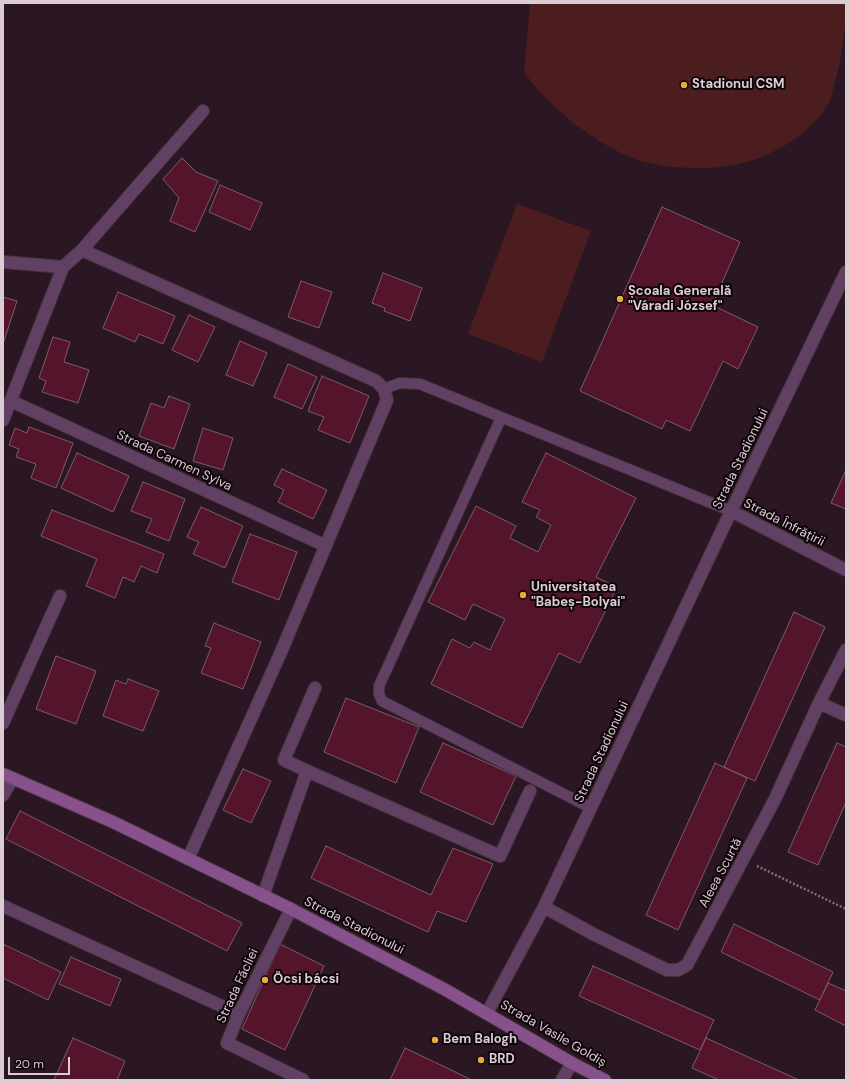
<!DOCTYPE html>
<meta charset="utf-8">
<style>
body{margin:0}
#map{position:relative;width:849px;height:1083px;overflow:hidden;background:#2b1623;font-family:"DM Sans",sans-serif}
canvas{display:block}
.frame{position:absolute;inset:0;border:4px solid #dcccd4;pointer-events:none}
.scale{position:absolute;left:8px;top:1057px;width:62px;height:18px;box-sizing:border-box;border:2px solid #dcccd4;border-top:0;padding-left:5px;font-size:12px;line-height:14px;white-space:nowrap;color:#dcccd4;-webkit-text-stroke:3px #0e050a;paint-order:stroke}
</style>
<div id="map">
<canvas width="849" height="1083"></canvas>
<div class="frame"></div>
<div class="scale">20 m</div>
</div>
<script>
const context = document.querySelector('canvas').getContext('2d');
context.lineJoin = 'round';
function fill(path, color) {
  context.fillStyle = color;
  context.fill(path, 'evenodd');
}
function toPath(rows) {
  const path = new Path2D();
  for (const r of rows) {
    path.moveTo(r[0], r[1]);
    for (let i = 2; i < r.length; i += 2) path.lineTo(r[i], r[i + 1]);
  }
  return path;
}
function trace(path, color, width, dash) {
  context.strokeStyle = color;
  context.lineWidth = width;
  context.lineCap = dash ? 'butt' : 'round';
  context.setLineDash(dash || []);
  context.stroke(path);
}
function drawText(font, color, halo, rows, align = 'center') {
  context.font = font + ' "DM Sans",sans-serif';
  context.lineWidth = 4;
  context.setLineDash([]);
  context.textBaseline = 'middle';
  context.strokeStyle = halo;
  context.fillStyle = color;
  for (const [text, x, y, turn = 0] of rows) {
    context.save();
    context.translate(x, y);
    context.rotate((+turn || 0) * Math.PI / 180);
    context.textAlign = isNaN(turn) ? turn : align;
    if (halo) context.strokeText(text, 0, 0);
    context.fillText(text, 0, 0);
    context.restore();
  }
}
fill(toPath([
 [530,3,846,3,846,23,839,66,830,101,820,116,803,133,781,148,757,159,738,164,712,168,696,168,669,167,640,161,619,152,599,141,576,125,555,107,536,88,524,72],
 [517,204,591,231,542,362,468,334]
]), '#4c1d1e');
const building = toPath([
 [182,158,196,172,218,181,195,232,170,221,179,198,163,179,182,158],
 [220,185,262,203,250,230,209,212,220,185],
 [662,207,740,242,712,305,758,327,738,369,723,361,690,431,666,420,662,429,580,391,662,207],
 [383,273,422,288,410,321,384,311,385,308,372,303,383,273],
 [301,281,332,292,319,328,288,317,301,281],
 [118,292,175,316,163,344,139,334,135,342,103,328,118,292],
 [3,297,17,301,4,341,3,341,3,297],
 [189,315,215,327,198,362,172,350,189,315],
 [53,337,70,342,64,362,89,370,78,403,42,392,46,381,39,378,53,337],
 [240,341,267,353,253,386,226,375,240,341],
 [288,364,317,377,302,409,274,397,288,364],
 [322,376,369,396,350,443,318,430,324,417,308,411,322,376],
 [169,396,190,404,174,449,139,436,151,403,164,408,169,396],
 [29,427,73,443,56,488,31,478,36,464,16,457,19,449,9,445,15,428,27,433,29,427],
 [203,428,233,438,223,470,193,461,203,428],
 [77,453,129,476,113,512,61,488,77,453],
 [546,453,636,498,596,577,617,587,580,663,559,653,522,728,431,684,452,639,470,648,474,642,490,650,505,619,473,604,465,620,428,602,476,506,516,526,510,538,538,552,551,525,536,517,540,510,522,502,546,453],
 [282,469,327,490,313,519,278,502,284,490,274,485,282,469],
 [846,470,846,509,831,503,846,470],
 [143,482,185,499,169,541,146,532,152,519,131,511,143,482],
 [201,507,243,526,225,568,193,554,199,542,187,537,201,507],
 [52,510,164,554,157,573,141,566,134,582,123,577,115,598,86,586,97,559,41,536,52,510],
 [250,534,297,552,279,600,232,582,250,534],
 [794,612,825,627,755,781,724,767,794,612],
 [214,623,261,642,243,689,201,673,211,648,205,646,214,623],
 [56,656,96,671,76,724,36,709,56,656],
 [128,679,159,691,143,731,103,716,116,680,126,684,128,679],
 [346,698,419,727,396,783,324,752,346,698],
 [443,743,516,776,493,825,420,792,443,743],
 [837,743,846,747,846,802,818,865,788,852,837,743],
 [715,763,747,778,678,930,646,915,715,763],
 [243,769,271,781,251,823,223,810,243,769],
 [20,811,242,923,227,951,6,839,20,811],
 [326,846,431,895,453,848,493,864,466,922,437,911,428,932,311,878,326,846],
 [734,924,833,972,820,1000,721,952,734,924],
 [3,944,61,972,48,1000,3,978,3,944],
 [280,944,324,966,285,1050,242,1029,280,944],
 [71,957,121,979,110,1006,59,984,71,957],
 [593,966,714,1020,700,1050,579,996,593,966],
 [828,983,846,991,846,1026,815,1010,828,983],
 [73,1038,125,1061,117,1080,54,1080,73,1038],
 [706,1038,799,1080,719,1080,692,1068,706,1038],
 [405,1048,472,1080,390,1080,405,1048]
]);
fill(building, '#54142c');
trace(building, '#7b5d64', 1);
const lane = toPath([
 [384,389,400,383,420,384,731,511],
 [501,418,379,686,379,694,382,701,591,808]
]);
const street = toPath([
 [82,250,376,381,384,389,387,400,281,652,188,859],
 [3,262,63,267],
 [11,401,326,546],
 [3,420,63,267,82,250,203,111],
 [731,511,846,570],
 [819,703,846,715],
 [3,723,60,596],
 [307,771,284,760,315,688],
 [3,795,13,778],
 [263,896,307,771,500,856,530,791],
 [3,906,239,1014],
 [544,907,593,934,667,970,678,970,687,965,775,799,819,703,846,650],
 [291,909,239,1014,227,1043,303,1080],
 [487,1013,544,907,731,511,846,272],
 [562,1080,572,1063]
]);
const secondary = toPath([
 [3,774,113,822,291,909,444,989,572,1063,605,1080]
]);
trace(lane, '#47333f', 12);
trace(street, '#47333f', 14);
trace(secondary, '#47333f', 14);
trace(toPath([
 [757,866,846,909]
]), '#816f79', 2.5, [2, 2]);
trace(lane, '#614063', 10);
trace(street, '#614063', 12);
trace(secondary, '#87528b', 12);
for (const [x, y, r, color] of [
 [684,85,4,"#e9ab38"],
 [620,299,4,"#e9ab38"],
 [523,595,4,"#e9ab38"],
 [265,980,4,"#e9ab38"],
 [435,1040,4,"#e9ab38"],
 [481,1060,4,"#e9ab38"]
]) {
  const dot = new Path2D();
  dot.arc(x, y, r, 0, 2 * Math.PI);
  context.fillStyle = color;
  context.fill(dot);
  trace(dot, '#0e050a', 1.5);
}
drawText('bold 13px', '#dcccd4', '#0e050a', [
 ["Stadionul CSM",692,85],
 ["Școala Generală",628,292],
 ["\"Váradi József\"",628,307],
 ["Universitatea",531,588],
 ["\"Babeș-Bolyai\"",531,603],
 ["Öcsi bácsi",273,980],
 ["Bem Balogh",443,1040],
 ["BRD",489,1060]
], 'left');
drawText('13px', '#dcccd4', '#0e050a', [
 ["Strada Stadionului",741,459,-64],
 ["Strada Carmen Sylva",174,461,25],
 ["Strada Înfrățirii",784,523,27],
 ["Strada Stadionului",602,752,-65],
 ["Aleea Scurtă",721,873,-62],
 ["Strada Stadionului",354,926,27],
 ["Strada Făcliei",238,986,-65],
 ["Strada Vasile Goldiș",553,1034,30]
]);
</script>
